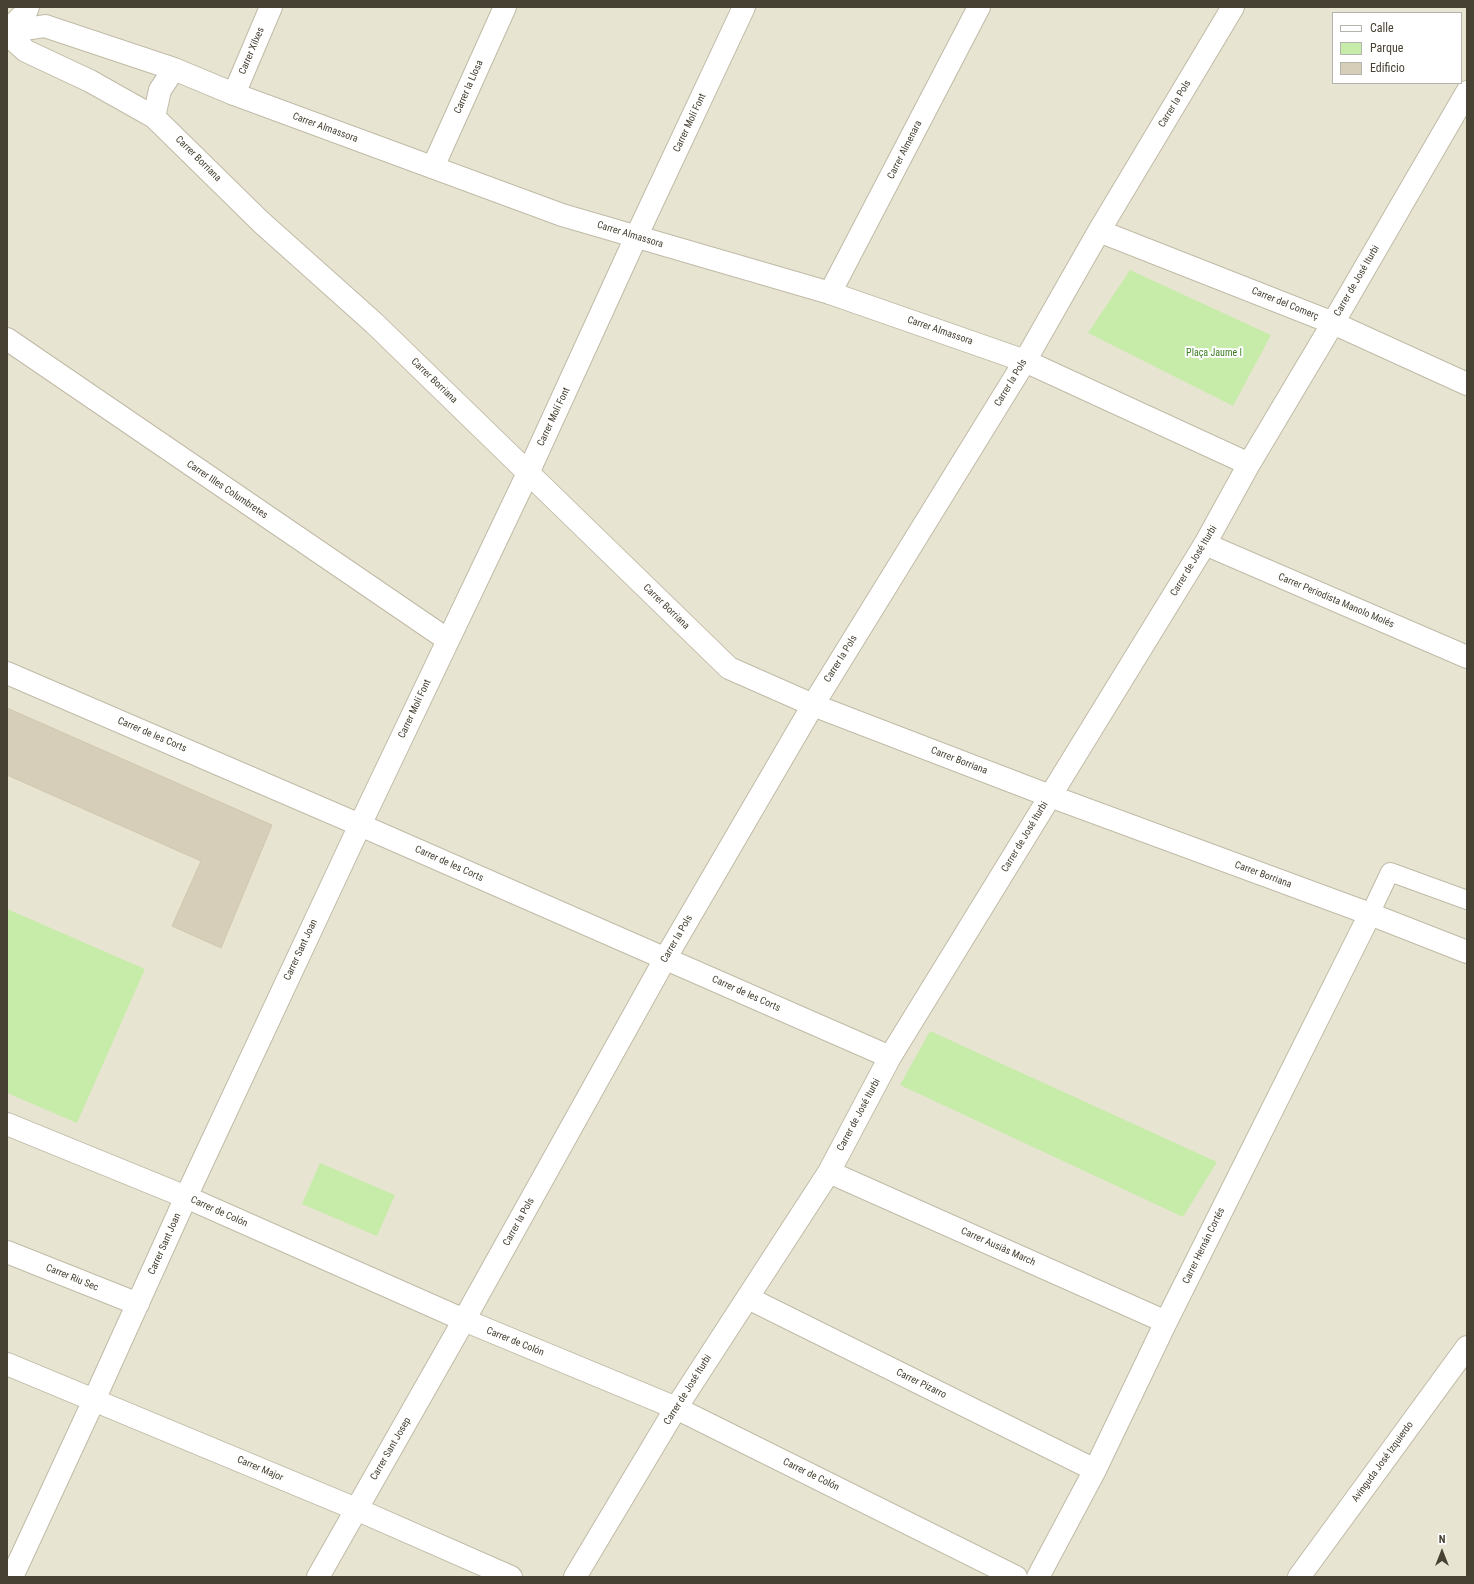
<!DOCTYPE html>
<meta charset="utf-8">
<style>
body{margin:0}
#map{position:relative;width:1474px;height:1584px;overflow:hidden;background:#f4f1e4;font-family:"Roboto Condensed",sans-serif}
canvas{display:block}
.frame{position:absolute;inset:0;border:8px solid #474133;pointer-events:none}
.legend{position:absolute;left:1332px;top:12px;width:130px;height:72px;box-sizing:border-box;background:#fff;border:1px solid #b5b3ad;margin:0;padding:5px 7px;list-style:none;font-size:12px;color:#474133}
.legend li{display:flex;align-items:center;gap:8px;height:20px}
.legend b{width:20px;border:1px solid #b5b3ad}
.north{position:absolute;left:1422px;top:1532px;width:40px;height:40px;-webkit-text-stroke:3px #fff;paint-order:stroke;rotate:0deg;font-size:11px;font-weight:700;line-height:16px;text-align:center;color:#474133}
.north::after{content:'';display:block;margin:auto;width:14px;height:18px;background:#474133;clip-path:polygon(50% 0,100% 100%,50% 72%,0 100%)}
</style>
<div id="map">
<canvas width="1474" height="1584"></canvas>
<div class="frame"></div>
<ul class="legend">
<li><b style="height:5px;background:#fff"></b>Calle</li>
<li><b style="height:11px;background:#c7eca9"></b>Parque</li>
<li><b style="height:11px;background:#d6ceb9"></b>Edificio</li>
</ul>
<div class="north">N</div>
</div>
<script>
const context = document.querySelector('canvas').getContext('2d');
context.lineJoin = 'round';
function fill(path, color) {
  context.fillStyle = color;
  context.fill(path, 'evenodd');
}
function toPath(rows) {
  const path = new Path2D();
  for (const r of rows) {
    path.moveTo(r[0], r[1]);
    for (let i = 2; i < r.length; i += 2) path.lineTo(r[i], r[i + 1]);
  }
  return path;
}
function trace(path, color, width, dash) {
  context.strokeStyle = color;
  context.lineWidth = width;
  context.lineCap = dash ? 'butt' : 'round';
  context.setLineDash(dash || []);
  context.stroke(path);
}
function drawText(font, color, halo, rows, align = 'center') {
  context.font = font + ' "Roboto Condensed",sans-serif';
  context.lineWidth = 4;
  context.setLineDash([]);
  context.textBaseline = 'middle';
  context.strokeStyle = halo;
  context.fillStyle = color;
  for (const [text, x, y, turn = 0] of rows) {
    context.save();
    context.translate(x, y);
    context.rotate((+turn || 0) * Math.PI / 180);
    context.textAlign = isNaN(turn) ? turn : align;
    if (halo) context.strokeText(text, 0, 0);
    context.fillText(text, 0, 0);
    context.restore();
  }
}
fill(toPath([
 [7,7,1467,7,1467,1577,7,1577],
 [1333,13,1461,13,1461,83,1333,83]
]), '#e8e4d2');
fill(toPath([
 [1130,270,1271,335,1233,406,1088,333],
 [7,909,145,969,77,1123,7,1093],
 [930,1031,1217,1162,1183,1217,900,1085],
 [320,1163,395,1195,377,1236,302,1204]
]), '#c7eca9');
const building = toPath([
 [7,708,272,825,221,948,172,926,201,861,7,775,7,708]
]);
fill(building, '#d6ceb9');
trace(building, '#d2c7ab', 1);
const service = toPath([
 [1370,914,1390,872,1467,900]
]);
const pedestrian = toPath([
 [234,94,271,7],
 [433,167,505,7],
 [830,293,979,7]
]);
const minor = toPath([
 [7,31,26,12,28,7],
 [7,32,45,26,174,69,234,94,562,215,830,293,1025,361,1249,464],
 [7,34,26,51,90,81,154,117,261,222,374,323,729,668,813,705,1050,796,1370,914,1467,952],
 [154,117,160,90,174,69],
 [1099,231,1333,323,1467,384],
 [7,339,448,640],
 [1205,544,1467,657],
 [7,673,360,825,890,1057],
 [7,1124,186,1197,464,1320,676,1408,1016,1577],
 [829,1172,1166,1322],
 [7,1252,138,1304],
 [748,1298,1095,1470],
 [7,1364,356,1509,511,1577],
 [12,1577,94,1400,186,1197,360,825,528,473,636,237,744,7],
 [318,1577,464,1320,665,959,813,705,1025,361,1099,231,1233,7],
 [575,1577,676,1408,829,1172,890,1057,1205,544,1249,464,1333,323,1467,92],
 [1038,1577,1095,1470,1166,1322,1370,914],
 [1299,1577,1467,1347]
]);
trace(service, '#c0baa6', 20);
trace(pedestrian, '#c0baa6', 24);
trace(minor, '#c0baa6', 24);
trace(service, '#fff', 18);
trace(pedestrian, '#fff', 22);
trace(minor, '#fff', 22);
drawText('10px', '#474133', '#fff', [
 ["Carrer Xilxes",252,51,-67],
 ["Carrer la Llosa",469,87,-66],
 ["Carrer la Pols",1175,104,-59],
 ["Carrer Molí Font",690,123,-65],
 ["Carrer Almassora",325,128,20],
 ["Carrer Almenara",905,150,-63],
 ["Carrer Borriana",198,159,45],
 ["Carrer Almassora",630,235,17],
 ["Carrer de José Iturbi",1357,281,-60],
 ["Carrer del Comerç",1285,304,22],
 ["Carrer Almassora",940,331,19],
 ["Carrer Borriana",434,381,44],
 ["Carrer la Pols",1011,383,-59],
 ["Carrer Molí Font",554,417,-65],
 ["Carrer Illes Columbretes",227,490,34],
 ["Carrer de José Iturbi",1194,561,-59],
 ["Carrer Periodista Manolo Molés",1336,601,23],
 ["Carrer Borriana",666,607,44],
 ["Carrer la Pols",841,659,-58],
 ["Carrer Molí Font",415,709,-65],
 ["Carrer de les Corts",152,735,23],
 ["Carrer Borriana",959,761,21],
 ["Carrer de José Iturbi",1025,837,-59],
 ["Carrer de les Corts",449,864,24],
 ["Carrer Borriana",1263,875,20],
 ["Carrer la Pols",677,939,-60],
 ["Carrer Sant Joan",301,950,-65],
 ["Carrer de les Corts",746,994,24],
 ["Carrer de José Iturbi",859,1115,-62],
 ["Carrer de Colón",219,1212,24],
 ["Carrer la Pols",519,1222,-61],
 ["Carrer Sant Joan",165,1244,-66],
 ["Carrer Hernán Cortés",1204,1246,-64],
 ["Carrer Ausiàs March",998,1247,24],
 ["Carrer Riu Sec",72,1278,22],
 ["Carrer de Colón",515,1342,22],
 ["Carrer Pizarro",921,1384,26],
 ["Carrer de José Iturbi",688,1390,-58],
 ["Carrer Sant Josep",391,1449,-60],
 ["Avinguda José Izquierdo",1383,1462,-54],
 ["Carrer Major",260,1469,23],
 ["Carrer de Colón",811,1475,26]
]);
drawText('10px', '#3b7e21', '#fff', [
 ["Plaça Jaume I",1214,353]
]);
</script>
